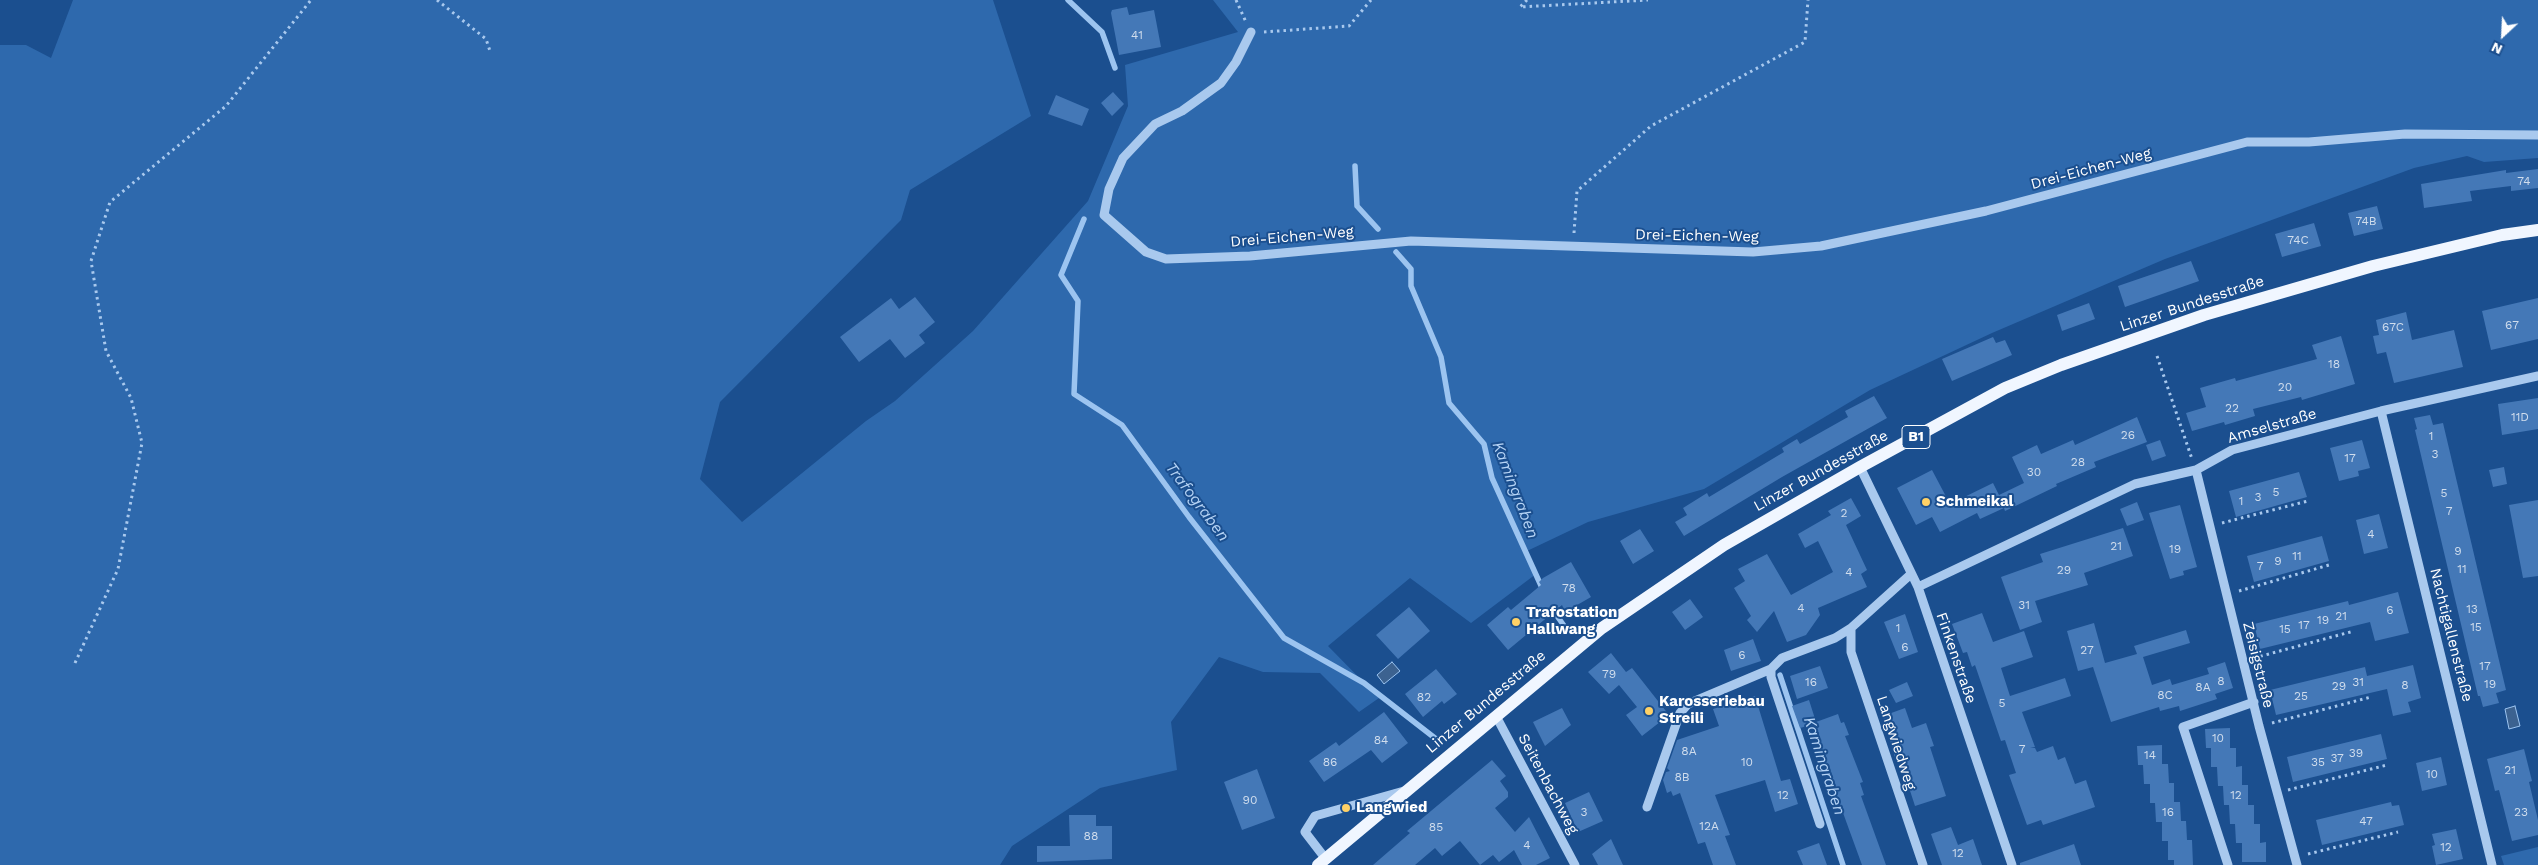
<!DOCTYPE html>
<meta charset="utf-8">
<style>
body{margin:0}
#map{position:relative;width:2538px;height:865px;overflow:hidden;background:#1b4f8f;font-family:"Work Sans",sans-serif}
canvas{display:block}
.north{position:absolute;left:2478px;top:10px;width:50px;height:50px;-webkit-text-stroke:4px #1b4f8f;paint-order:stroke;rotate:205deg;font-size:14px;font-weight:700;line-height:20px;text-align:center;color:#fff}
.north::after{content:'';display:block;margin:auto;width:18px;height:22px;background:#fff;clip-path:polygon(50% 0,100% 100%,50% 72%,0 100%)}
</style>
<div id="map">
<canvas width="2538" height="865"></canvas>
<div class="north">N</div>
</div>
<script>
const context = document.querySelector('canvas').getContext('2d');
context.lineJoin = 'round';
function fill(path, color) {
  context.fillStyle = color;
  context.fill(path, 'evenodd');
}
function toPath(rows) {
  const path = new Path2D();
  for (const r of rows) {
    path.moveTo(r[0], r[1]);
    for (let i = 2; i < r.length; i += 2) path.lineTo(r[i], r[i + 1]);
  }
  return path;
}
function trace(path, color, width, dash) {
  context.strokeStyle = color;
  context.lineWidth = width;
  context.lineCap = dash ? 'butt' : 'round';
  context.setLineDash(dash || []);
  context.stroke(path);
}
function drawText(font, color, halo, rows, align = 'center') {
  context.font = font + ' "Work Sans",sans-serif';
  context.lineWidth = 4;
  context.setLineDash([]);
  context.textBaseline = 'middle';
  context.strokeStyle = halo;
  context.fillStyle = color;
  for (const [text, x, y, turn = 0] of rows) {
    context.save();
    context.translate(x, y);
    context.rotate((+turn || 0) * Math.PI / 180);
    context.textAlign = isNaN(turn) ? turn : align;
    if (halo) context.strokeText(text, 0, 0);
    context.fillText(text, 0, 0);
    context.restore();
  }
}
fill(toPath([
 [73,0,993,0,1031,116,910,190,901,220,720,402,700,479,742,522,866,421,895,401,973,331,1088,201,1128,106,1125,65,1238,32,1213,0,2538,0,2538,158,2484,162,2467,156,2414,168,2165,259,1992,333,1870,390,1704,489,1588,522,1527,551,1536,574,1471,623,1410,578,1328,646,1379,698,1359,712,1320,673,1263,672,1219,657,1171,722,1177,770,1100,788,1012,846,1000,865,0,865,0,45,26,45,51,58],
 [2538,847,2538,865,2504,865,2501,856]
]), '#2e69ad');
const water = toPath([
 [1392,662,1400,671,1384,684,1377,675,1392,662],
 [2515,706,2520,726,2509,729,2505,709,2515,706]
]);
fill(water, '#3c6290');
trace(water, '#9cc4f0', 1);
trace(toPath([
 [1068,0,1102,32,1115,68],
 [1355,166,1357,206,1378,229],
 [1084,219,1061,275,1078,301,1074,394,1122,425,1189,517,1284,638,1364,683,1440,742],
 [1396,252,1411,269,1411,286,1441,357,1449,403,1484,444,1492,478,1543,590],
 [1550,606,1567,630],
 [1780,675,1843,865]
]), '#9cc4f0', 5.5);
fill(toPath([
 [1127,7,1129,15,1154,10,1161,47,1119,55,1111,13,1112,10],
 [1113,92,1124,104,1112,116,1101,103],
 [1056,95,1089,109,1082,126,1048,114],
 [2538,169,2538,188,2511,191,2511,186,2470,191,2472,201,2424,208,2421,184,2506,170,2506,173],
 [2377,206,2383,229,2354,236,2348,213],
 [2314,223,2321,246,2282,257,2275,234],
 [2191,261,2199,281,2125,307,2118,286],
 [915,297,935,322,919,335,925,343,905,358,890,339,859,362,840,337,891,298,899,309],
 [2538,298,2538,339,2491,350,2482,311],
 [2089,303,2095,319,2062,331,2057,315],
 [2406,312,2412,340,2454,330,2463,367,2394,383,2386,352,2377,354,2373,336,2379,335,2376,320],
 [2341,336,2355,384,2302,400,2301,397,2253,409,2255,416,2225,425,2224,422,2192,431,2186,413,2206,407,2200,388,2235,378,2236,381,2317,359,2312,345],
 [1993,337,1996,343,2005,340,2012,355,1952,381,1942,359],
 [1874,396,1887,418,1782,477,1684,536,1675,522,1687,515,1683,508,1707,493,1709,497,1784,452,1782,448,1797,439,1800,444,1848,417,1845,411],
 [2538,398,2538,429,2502,435,2498,404],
 [2430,415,2433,425,2443,423,2506,690,2496,693,2499,703,2483,707,2480,696,2478,696,2415,430,2417,429,2414,418],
 [2137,417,2147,442,2094,462,2096,467,2056,484,2057,486,2005,511,2004,508,1980,519,1977,513,1940,532,1932,517,1916,525,1897,488,1932,470,1950,504,1993,483,1999,495,2024,483,2012,457,2037,445,2041,454,2073,440,2075,445],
 [2160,440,2166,456,2152,461,2146,445],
 [2362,440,2370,468,2358,471,2359,476,2339,481,2330,448],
 [2504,467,2507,484,2493,487,2489,470],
 [2299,472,2307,497,2236,517,2229,491],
 [1851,498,1861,516,1846,525,1867,570,1861,574,1867,587,1818,608,1820,615,1806,635,1787,642,1774,611,1757,632,1747,620,1751,616,1734,588,1745,581,1738,569,1767,554,1791,595,1833,572,1818,541,1805,548,1798,534,1831,515,1828,511],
 [2538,500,2538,576,2523,578,2509,505],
 [2137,502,2144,520,2127,526,2120,509],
 [2180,505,2197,567,2183,571,2184,575,2170,579,2149,513],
 [2379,514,2388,548,2364,554,2356,520],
 [2123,528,2133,556,2084,573,2088,585,2035,601,2042,622,2020,630,2001,577,2043,562,2040,554],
 [1640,529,1654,551,1633,564,1620,541],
 [2322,536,2329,561,2254,582,2247,556],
 [1571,562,1591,597,1565,612,1562,605,1508,650,1487,625,1508,607,1511,610,1541,585,1539,582,1543,578],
 [2398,592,2409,633,2375,641,2370,622,2260,649,2254,624,2348,601,2349,605],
 [1690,599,1703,617,1685,630,1672,612],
 [1409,607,1430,631,1398,659,1376,635],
 [1982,613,1993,642,2024,631,2033,657,2001,668,2010,696,2065,678,2071,696,2022,712,2035,747,2030,748,2035,748,2037,752,2053,746,2058,760,2065,757,2075,784,2086,780,2095,807,2043,825,2041,820,2027,825,2009,775,2016,773,2005,740,2001,741,1975,665,1972,667,1967,652,1963,653,1952,624],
 [1905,614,1918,652,1899,659,1884,622],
 [2094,623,2105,663,2137,654,2134,646,2186,630,2190,643,2143,657,2152,685,2170,679,2172,685,2209,674,2207,668,2225,662,2233,688,2215,694,2217,699,2180,711,2179,706,2160,711,2159,707,2111,722,2093,667,2078,671,2067,631],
 [1753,639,1761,661,1731,671,1724,650],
 [1611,653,1626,672,1632,668,1669,715,1642,736,1626,715,1637,707,1619,685,1609,694,1588,672],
 [2413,665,2421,698,2408,702,2411,712,2393,716,2387,689,2276,715,2270,690,2365,667,2367,676],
 [1820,666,1828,688,1797,699,1790,676],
 [1436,669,1457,694,1444,704,1442,701,1423,717,1405,694],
 [1907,682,1913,696,1896,703,1889,690],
 [1755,696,1781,781,1790,779,1798,804,1775,812,1765,780,1715,795,1730,835,1725,836,1736,865,1713,865,1705,842,1698,844,1680,793,1673,796,1671,791,1667,793,1663,780,1666,772,1670,771,1667,768,1677,740,1719,726,1713,709],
 [1809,700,1816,722,1838,714,1841,723,1844,722,1849,735,1845,736,1863,782,1860,783,1864,795,1861,796,1886,865,1862,865,1811,725,1800,728,1792,706],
 [1562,708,1571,725,1545,746,1533,722],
 [1905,708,1912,728,1926,723,1934,746,1930,747,1946,796,1915,806,1899,757,1895,758,1883,716],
 [1384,712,1408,743,1382,763,1371,750,1324,782,1309,761,1336,742,1339,746],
 [2230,728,2230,748,2236,748,2236,767,2242,766,2242,785,2248,785,2248,805,2254,805,2254,824,2260,824,2260,843,2266,842,2266,862,2242,862,2242,843,2236,843,2235,824,2230,824,2229,805,2224,805,2223,786,2218,786,2217,767,2211,767,2211,748,2206,748,2205,729],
 [2381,734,2387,759,2293,782,2287,757],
 [2162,745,2162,764,2168,764,2169,783,2174,783,2174,802,2180,802,2181,821,2186,821,2187,840,2192,840,2193,865,2174,865,2174,860,2168,860,2168,841,2162,841,2162,822,2156,822,2155,803,2150,803,2150,784,2144,784,2143,765,2138,765,2137,746],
 [2524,749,2532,781,2529,782,2538,820,2538,835,2512,841,2499,790,2495,791,2487,759],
 [2441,757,2447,785,2422,791,2416,763],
 [1492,760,1506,776,1500,781,1508,792,1508,797,1495,808,1515,832,1529,817,1550,858,1536,865,1522,865,1514,850,1499,862,1493,855,1480,865,1460,841,1442,856,1435,848,1415,865,1373,865,1410,833,1407,831],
 [1257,769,1275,818,1242,830,1224,782],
 [1589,792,1603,821,1578,832,1565,803],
 [2391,802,2392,806,2399,805,2404,825,2322,845,2316,820],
 [1069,815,1096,815,1096,826,1112,826,1112,859,1037,862,1037,846,1070,846],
 [1951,827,1958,845,1973,839,1982,865,1942,865,1931,834],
 [2456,829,2463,859,2436,865,2432,846,2435,845,2432,834],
 [1611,839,1623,865,1598,865,1592,854],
 [1819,843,1827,865,1803,865,1797,851],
 [2074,844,2081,865,2020,865,2020,863]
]), '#4478b7');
trace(toPath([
 [437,0,486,39,490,51],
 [1236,0,1246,22],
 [1527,0,1520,7,1648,0],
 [1264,32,1349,26,1371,0],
 [1574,233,1577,191,1651,126,1805,42,1808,0],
 [2157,356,2192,459],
 [2222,523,2308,501],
 [2239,591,2329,565],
 [2254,658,2354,631],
 [75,663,118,569,142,443,131,398,106,351,91,261,110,202,226,106,311,0],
 [2272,723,2371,697],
 [2288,790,2387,765],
 [2308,854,2398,832]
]), '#a9c9ee', 3, [2.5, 4]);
trace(toPath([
 [1251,32,1236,62,1221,83,1182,111,1155,124,1123,158,1109,189,1104,215,1146,252,1166,259,1250,256,1411,241,1753,252,1821,246,1986,211,2247,142,2309,142,2405,134,2538,135],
 [2381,411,2492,865],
 [1860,467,1918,587,2012,865],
 [2196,470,2259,726,2297,865],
 [1911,574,1851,628,1851,652,1923,865],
 [1918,587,2135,484,2196,470,2232,450,2381,411,2538,376],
 [1496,716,1575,865],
 [1647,807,1680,713,1688,704,1771,669],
 [1820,824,1771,677,1771,669,1782,658,1835,638,1851,628],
 [1325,858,1305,832,1315,816,1404,791],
 [2228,865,2183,727,2254,702]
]), '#a9c9ee', 9);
trace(toPath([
 [1318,865,1602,628,1724,545,1860,467,2005,388,2061,365,2204,315,2373,266,2502,235,2538,230]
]), '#f0f6ff', 12);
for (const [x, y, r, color] of [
 [1926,502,5,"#ffd166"],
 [1516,622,5,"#ffd166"],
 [1649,711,5,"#ffd166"],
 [1346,808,5,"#ffd166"]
]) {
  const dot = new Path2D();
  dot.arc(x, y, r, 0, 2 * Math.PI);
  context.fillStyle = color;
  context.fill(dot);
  trace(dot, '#1b4f8f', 2);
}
drawText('12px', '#d0dded', null, [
 ["41",1137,35],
 ["74",2524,181],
 ["74B",2366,221],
 ["74C",2298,240],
 ["67",2512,325],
 ["67C",2393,327],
 ["18",2334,364],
 ["20",2285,387],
 ["22",2232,408],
 ["11D",2520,417],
 ["26",2128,435],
 ["1",2431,436],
 ["3",2435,454],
 ["17",2350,458],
 ["28",2078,462],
 ["30",2034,472],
 ["5",2276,492],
 ["5",2444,493],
 ["3",2258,497],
 ["1",2241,501],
 ["7",2449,511],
 ["2",1844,513],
 ["4",2371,534],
 ["21",2116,546],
 ["19",2175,549],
 ["9",2458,551],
 ["11",2297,556],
 ["9",2278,561],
 ["7",2260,566],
 ["11",2462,569],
 ["29",2064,570],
 ["4",1849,572],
 ["78",1569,588],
 ["31",2024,605],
 ["4",1801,608],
 ["13",2472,609],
 ["6",2390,610],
 ["21",2341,616],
 ["19",2323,620],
 ["17",2304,625],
 ["15",2476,627],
 ["1",1898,628],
 ["15",2285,629],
 ["6",1905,647],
 ["27",2087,650],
 ["6",1742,655],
 ["17",2485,666],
 ["79",1609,674],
 ["8",2221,681],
 ["16",1811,682],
 ["31",2358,682],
 ["19",2490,684],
 ["8",2405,685],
 ["29",2339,686],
 ["8A",2203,687],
 ["8C",2165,695],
 ["25",2301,696],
 ["82",1424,697],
 ["5",2002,703],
 ["10",2218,738],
 ["84",1381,740],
 ["7",2022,749],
 ["8A",1689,751],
 ["39",2356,753],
 ["14",2150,755],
 ["37",2337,758],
 ["86",1330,762],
 ["10",1747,762],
 ["35",2318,762],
 ["21",2510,770],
 ["10",2432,774],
 ["8B",1682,777],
 ["12",1783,795],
 ["12",2236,795],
 ["90",1250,800],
 ["3",1584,812],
 ["16",2168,812],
 ["23",2521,812],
 ["47",2366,821],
 ["12A",1709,826],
 ["85",1436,827],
 ["88",1091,836],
 ["4",1527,845],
 ["12",2446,847],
 ["12",1958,853]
]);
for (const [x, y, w] of [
 [1916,437,28]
]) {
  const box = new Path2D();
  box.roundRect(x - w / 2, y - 11.5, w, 23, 4);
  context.fillStyle = '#1b4f8f';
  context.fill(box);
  trace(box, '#fff', 1);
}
drawText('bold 14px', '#fff', null, [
 ["B1",1916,437]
]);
drawText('15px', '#fff', '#1b4f8f', [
 ["Drei-Eichen-Weg",2091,169,-15],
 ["Drei-Eichen-Weg",1697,236,1],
 ["Drei-Eichen-Weg",1292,237,-5],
 ["Linzer Bundesstraße",2192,304,-18],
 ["Amselstraße",2272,426,-16],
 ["Linzer Bundesstraße",1821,471,-29],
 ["Nachtigallenstraße",2451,635,76],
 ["Finkenstraße",1956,658,71],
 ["Zeisigstraße",2258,665,76],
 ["Linzer Bundesstraße",1486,702,-40],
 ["Langwiedweg",1896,743,72],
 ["Seitenbachweg",1548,784,62]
]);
drawText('bold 15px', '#fff', '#1b4f8f', [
 ["Schmeikal",1936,502],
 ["Trafostation",1526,613],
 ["Hallwang",1526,630],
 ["Karosseriebau",1659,702],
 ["Streili",1659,719],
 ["Langwied",1356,808]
], 'left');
drawText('italic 16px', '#b5d3f5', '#1b4f8f', [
 ["Kamingraben",1515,490,69],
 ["Trafograben",1197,502,53],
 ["Kamingraben",1824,766,72]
]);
</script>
